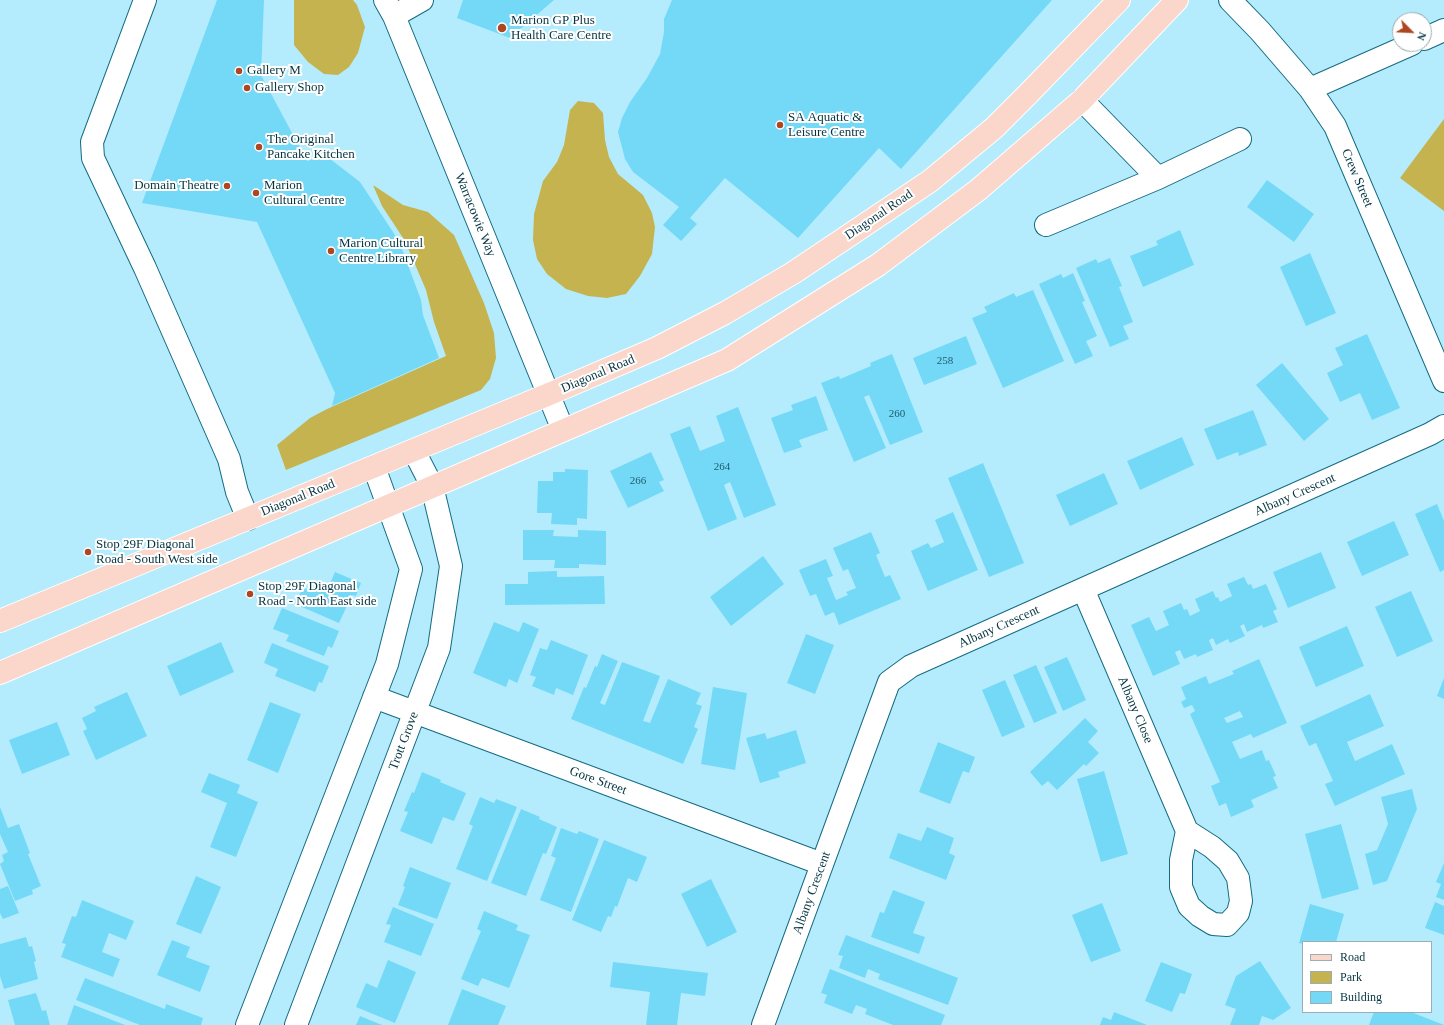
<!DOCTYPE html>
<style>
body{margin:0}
#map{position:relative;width:1444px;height:1025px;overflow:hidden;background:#b4ecfe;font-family:Georgia,serif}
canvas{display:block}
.legend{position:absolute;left:1302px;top:941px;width:130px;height:72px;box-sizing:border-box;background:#fff;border:1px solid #9baeb3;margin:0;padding:5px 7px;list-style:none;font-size:12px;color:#043440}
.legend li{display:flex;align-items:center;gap:8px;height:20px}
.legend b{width:20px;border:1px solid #9baeb3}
.north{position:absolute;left:1392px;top:12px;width:40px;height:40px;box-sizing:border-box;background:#fff;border:1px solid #9baeb3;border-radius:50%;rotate:114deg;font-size:11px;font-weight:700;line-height:16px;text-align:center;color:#043440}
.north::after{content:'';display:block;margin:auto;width:14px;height:18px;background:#ad4621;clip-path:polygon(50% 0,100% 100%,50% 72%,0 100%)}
</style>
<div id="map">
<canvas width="1444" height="1025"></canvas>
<ul class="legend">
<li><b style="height:5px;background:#fad6cb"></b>Road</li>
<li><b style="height:11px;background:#c5b34f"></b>Park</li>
<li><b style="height:11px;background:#73d9f7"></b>Building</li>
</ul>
<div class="north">N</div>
</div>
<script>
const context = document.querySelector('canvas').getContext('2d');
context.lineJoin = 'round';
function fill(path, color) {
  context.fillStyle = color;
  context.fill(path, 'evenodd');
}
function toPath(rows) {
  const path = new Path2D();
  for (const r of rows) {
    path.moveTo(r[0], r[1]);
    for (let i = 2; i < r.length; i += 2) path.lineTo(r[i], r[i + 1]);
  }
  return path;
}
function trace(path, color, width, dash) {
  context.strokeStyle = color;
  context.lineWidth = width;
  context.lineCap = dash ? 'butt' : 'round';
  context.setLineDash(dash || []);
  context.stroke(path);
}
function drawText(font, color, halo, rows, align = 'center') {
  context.font = font + ' Georgia,serif';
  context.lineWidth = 4;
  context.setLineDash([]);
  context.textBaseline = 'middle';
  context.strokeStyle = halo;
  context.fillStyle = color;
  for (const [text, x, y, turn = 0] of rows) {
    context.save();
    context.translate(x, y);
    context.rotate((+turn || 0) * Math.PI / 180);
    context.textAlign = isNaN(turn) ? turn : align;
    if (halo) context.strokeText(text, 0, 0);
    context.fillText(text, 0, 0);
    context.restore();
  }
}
fill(toPath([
 [294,0,353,0,357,5,365,27,358,53,349,67,338,75,324,74,308,62,294,45],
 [578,101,594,103,603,113,605,140,609,157,618,174,643,195,652,213,655,227,652,254,640,276,626,294,607,298,588,296,566,289,547,274,537,259,533,240,534,214,543,181,557,162,564,145,570,110],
 [1444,119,1444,211,1400,178],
 [373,185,403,205,428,212,454,235,484,303,494,333,496,358,490,379,481,390,286,470,277,445,310,418,327,409,446,356,434,322,426,290,405,241,382,206]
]), '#c5b34f');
fill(toPath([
 [217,0,264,0,261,75,307,161,325,155,360,182,399,241,421,300,423,315,439,358,332,406,335,393,257,222,142,203],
 [463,0,554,0,510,38,457,18],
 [672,0,1052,0,901,169,879,148,798,238,725,178,690,218,697,224,681,241,663,225,679,207,633,172,625,159,618,132,622,118,630,102,647,78,660,54,664,32,664,19],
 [1267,180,1314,214,1294,242,1247,207],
 [1180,230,1194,265,1143,287,1130,256,1158,245,1156,241],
 [1310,253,1336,313,1306,326,1280,267],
 [1110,258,1122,286,1119,287,1133,322,1123,326,1129,339,1110,347,1076,268,1096,259,1098,263],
 [1073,273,1085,301,1082,302,1097,336,1086,341,1093,356,1075,364,1039,284,1061,274,1063,278],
 [1033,290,1064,361,1003,388,972,318,987,312,984,307,1014,293,1016,297],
 [1367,334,1400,408,1372,420,1360,393,1340,402,1327,373,1343,365,1335,348],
 [966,336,977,364,924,385,913,358],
 [892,354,923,432,890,445,869,395,864,397,886,448,854,462,821,383,839,376,840,379,871,366,870,363],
 [1282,363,1329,419,1304,441,1256,385],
 [816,396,828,430,799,440,802,447,784,453,771,418,793,410,791,405],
 [738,407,776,505,744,518,730,482,724,485,737,519,708,531,670,434,690,426,700,451,725,441,716,416],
 [1253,410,1267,445,1239,456,1238,452,1217,460,1204,429],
 [1182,437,1194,465,1140,490,1127,461],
 [651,452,664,480,659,482,664,491,628,508,610,471],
 [983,463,1024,563,989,577,948,478],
 [565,469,588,470,587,519,577,518,577,525,551,524,552,513,537,513,538,481,553,481,553,472,565,472],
 [1104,473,1118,504,1070,526,1056,495],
 [1437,504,1444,521,1444,570,1440,572,1415,514],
 [953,512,978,570,928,591,911,551,928,543,931,548,944,542,935,520],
 [1394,521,1409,555,1362,576,1347,542],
 [523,530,554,530,553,536,578,537,578,530,606,531,606,565,579,564,579,568,554,568,555,560,523,560],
 [871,532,880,553,876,555,885,577,890,575,901,599,839,625,834,612,825,616,816,594,810,596,799,570,826,559,833,576,827,578,836,600,848,595,846,592,856,588,848,569,843,571,833,548],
 [1321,552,1336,588,1288,608,1273,572],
 [763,556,784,584,731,626,710,597],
 [557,571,557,577,604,576,605,604,505,605,505,584,528,584,528,572],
 [335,572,361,583,356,596,352,595,339,623,295,604,303,587,314,592,318,581,329,586],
 [1244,577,1248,585,1251,584,1253,589,1266,584,1277,609,1273,611,1278,622,1263,628,1262,625,1247,632,1244,624,1240,626,1245,636,1230,643,1228,639,1216,645,1213,638,1209,640,1213,650,1197,657,1196,654,1184,659,1180,650,1175,652,1180,664,1153,676,1131,625,1149,617,1156,631,1169,625,1163,611,1181,603,1184,610,1187,609,1190,616,1200,611,1195,599,1213,591,1216,598,1218,597,1220,602,1232,596,1227,584],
 [1411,591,1433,641,1397,657,1375,607],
 [282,608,339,631,332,648,328,646,324,656,286,641,289,635,273,629],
 [494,622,519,632,523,622,539,629,517,683,509,679,506,687,473,673],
 [1347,626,1364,666,1316,687,1299,647],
 [806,634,834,645,815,694,787,683],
 [551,640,588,655,573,695,556,688,554,695,532,686,536,677,530,675,540,648,547,650],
 [221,642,234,672,180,696,167,666],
 [272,643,329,666,322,683,319,682,315,692,275,676,278,669,264,663],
 [602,654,618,661,600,703,602,704,605,705,622,662,660,676,643,721,647,722,650,723,668,679,701,693,696,704,702,706,694,727,698,729,683,764,571,719,584,687,586,688,595,666,597,667],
 [1067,657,1086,700,1063,711,1044,667],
 [1259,659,1287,723,1253,738,1251,734,1232,742,1240,759,1262,750,1266,761,1269,760,1276,776,1273,777,1278,788,1251,800,1254,807,1231,817,1226,803,1219,806,1211,786,1220,782,1190,714,1195,711,1192,705,1184,708,1181,702,1186,699,1181,687,1206,676,1209,684,1234,674,1232,671],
 [1240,711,1243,717,1227,723,1224,718],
 [1036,665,1057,713,1034,723,1013,675],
 [1444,678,1444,699,1437,696],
 [1005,680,1025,727,1002,737,982,690],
 [713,687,747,693,735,770,701,764],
 [127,692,147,736,96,760,83,731,87,729,82,718,96,711,94,707],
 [1370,694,1384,726,1347,742,1355,761,1392,744,1405,774,1335,806,1325,784,1333,781,1316,743,1309,746,1300,726],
 [270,702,301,714,278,773,247,760],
 [1085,718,1098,731,1088,742,1099,753,1086,766,1084,764,1057,790,1048,781,1042,786,1030,772],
 [57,722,70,755,22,774,9,740],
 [796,730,806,763,778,772,780,777,760,783,746,738,765,733,767,739],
 [938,742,975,757,969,773,963,771,950,804,919,792],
 [1104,771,1128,854,1101,862,1077,779],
 [422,772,441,780,440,782,466,793,454,821,443,817,432,844,400,831,408,812,404,811,412,792,414,793],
 [209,773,240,785,237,793,258,802,236,857,210,847,227,803,201,792],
 [1412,789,1417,809,1387,881,1373,885,1365,854,1377,850,1388,824,1381,797],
 [480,797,494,803,496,799,517,807,487,881,456,869,473,826,469,824],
 [0,807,8,828,19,824,30,853,28,854,41,886,32,890,33,894,15,901,0,864,4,861,2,855,8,852,0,834],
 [521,809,540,817,539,819,557,827,546,854,543,853,526,896,491,883],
 [1341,824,1359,889,1322,899,1305,834],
 [927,827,954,838,949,853,955,856,946,880,889,858,898,833,921,841],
 [561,828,577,834,579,831,599,839,571,912,540,900,556,858,551,856],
 [604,840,647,857,637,882,628,878,617,907,615,906,611,917,608,916,601,932,572,920],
 [1444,863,1444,900,1436,897,1441,884,1436,882],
 [410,867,451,883,437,919,398,905,405,887,403,886],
 [196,876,221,887,201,934,176,924],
 [711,879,737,932,707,947,681,894],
 [8,886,19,913,3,919,0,913,0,889],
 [893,890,925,902,913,933,925,937,919,954,871,937,880,912,884,913],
 [82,900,134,921,126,940,109,933,102,952,120,959,113,977,61,957,66,944,62,943,72,916,76,917],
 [1435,902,1444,906,1444,935,1425,928],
 [1102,903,1121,951,1091,962,1072,915],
 [1310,904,1344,914,1336,942,1303,942,1303,944,1299,943],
 [393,907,434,924,421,956,384,942,391,925,386,924],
 [484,911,518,925,516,930,530,935,509,988,482,978,478,986,461,979,481,931,477,929],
 [846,935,958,978,948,1005,878,979,880,974,868,969,865,978,839,968,843,956,838,955],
 [26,937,29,947,32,946,36,961,34,962,38,979,4,989,0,976,0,944],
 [172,940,190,947,186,957,210,966,200,992,157,975],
 [388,960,416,972,395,1023,356,1007,366,983,377,988],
 [1260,961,1291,1008,1273,1020,1262,1016,1259,1025,1230,1025,1236,1009,1225,1005,1236,976],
 [613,962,708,973,705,996,681,993,677,1025,646,1025,650,992,610,987],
 [1161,962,1192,974,1185,994,1180,993,1172,1012,1145,1001],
 [830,969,945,1015,941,1025,893,1025,865,1014,867,1009,856,1005,852,1014,824,1003,827,995,821,993],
 [85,978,165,1009,166,1004,203,1018,201,1025,140,1025,76,1000],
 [462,989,506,1006,498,1025,448,1025],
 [36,993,42,1011,46,1010,50,1025,15,1025,8,1000],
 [74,1005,125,1025,67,1025],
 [1114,1012,1147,1025,1100,1025,1103,1017,1111,1020],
 [1374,1012,1411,1012,1444,1025,1369,1025],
 [360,1016,382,1025,356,1025]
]), '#73d9f7');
const minor = toPath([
 [145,0,92,142,93,158,145,268,229,459,237,492,248,519],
 [385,0,394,16,563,430],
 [1230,0,1260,31,1310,89,1335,126,1444,381],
 [394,16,422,0],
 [1424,39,1444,30],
 [1310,89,1412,44],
 [1082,100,1158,178],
 [1046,225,1158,178,1240,139],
 [1083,589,1187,831],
 [374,697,822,864],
 [1187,831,1212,847,1228,861,1238,878,1241,901,1238,913,1227,925,1213,924,1200,916,1189,906,1181,887,1181,860,1187,831],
 [247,1025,387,664,411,569,374,467],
 [296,1025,439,648,451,566,432,486,414,451],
 [763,1025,889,682,911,666,1430,434,1444,426]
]);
const major = toPath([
 [0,621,547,395,657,348,725,313,793,273,930,181,994,128,1029,93,1119,0],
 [0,673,727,360,878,265,978,190,1082,100,1177,0]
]);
trace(minor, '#146b80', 24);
trace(major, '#fff', 24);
trace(minor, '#fff', 22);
trace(major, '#fad6cb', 22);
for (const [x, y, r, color] of [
 [502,28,5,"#ad4621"],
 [239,71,4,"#ad4621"],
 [247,88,4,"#ad4621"],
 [780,125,4,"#ad4621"],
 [259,147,4,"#ad4621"],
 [227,186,4,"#ad4621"],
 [256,193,4,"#ad4621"],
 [331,251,4,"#ad4621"],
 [88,552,4,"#ad4621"],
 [250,594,4,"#ad4621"]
]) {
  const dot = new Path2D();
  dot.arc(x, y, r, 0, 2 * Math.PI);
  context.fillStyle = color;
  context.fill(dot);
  trace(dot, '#fff', 1.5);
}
drawText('11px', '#205d6e', null, [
 ["258",945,361],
 ["260",897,414],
 ["264",722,467],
 ["266",638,481]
]);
drawText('13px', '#043440', '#fff', [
 ["Marion GP Plus",511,21],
 ["Health Care Centre",511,36],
 ["Gallery M",247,71],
 ["Gallery Shop",255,88],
 ["SA Aquatic &",788,118],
 ["Leisure Centre",788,133],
 ["The Original",267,140],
 ["Pancake Kitchen",267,155],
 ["Domain Theatre",219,186,"right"],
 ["Marion",264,186],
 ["Cultural Centre",264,201],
 ["Marion Cultural",339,244],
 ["Centre Library",339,259],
 ["Stop 29F Diagonal",96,545],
 ["Road - South West side",96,560],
 ["Stop 29F Diagonal",258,587],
 ["Road - North East side",258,602]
], 'left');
drawText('13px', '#043440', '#fff', [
 ["Crew Street",1357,178,67],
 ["Warracowie Way",475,215,68],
 ["Diagonal Road",879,215,-34],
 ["Diagonal Road",598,374,-23],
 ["Albany Crescent",1295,495,-24],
 ["Diagonal Road",298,498,-22],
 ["Albany Crescent",999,627,-24],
 ["Albany Close",1135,710,67],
 ["Trott Grove",404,741,-69],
 ["Gore Street",598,781,20],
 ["Albany Crescent",812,893,-70]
]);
</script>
